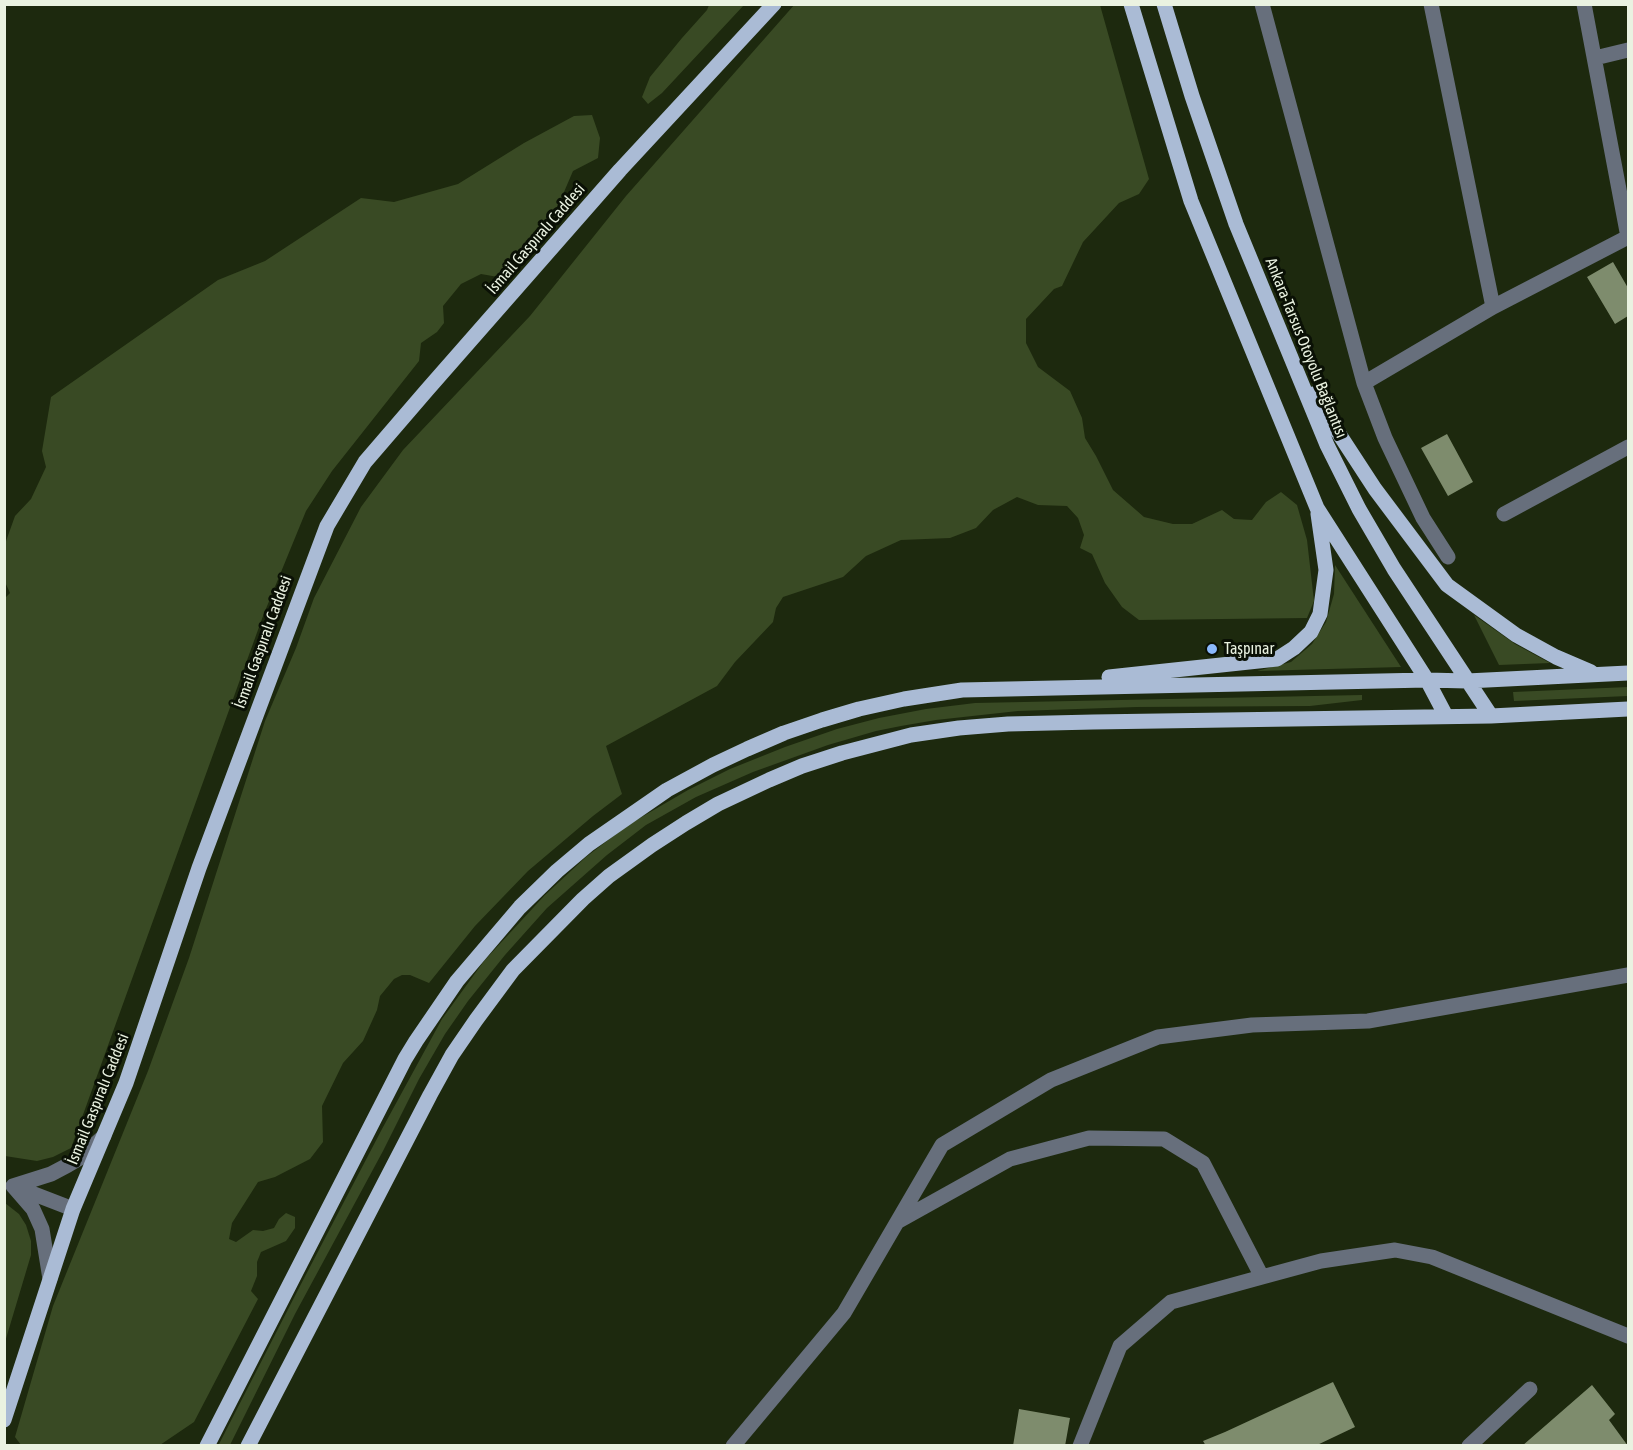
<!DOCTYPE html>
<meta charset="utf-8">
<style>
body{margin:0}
#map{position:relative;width:1633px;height:1450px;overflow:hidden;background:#1d290e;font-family:"Asap Condensed",sans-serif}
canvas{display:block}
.frame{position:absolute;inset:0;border:6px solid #eaf2e1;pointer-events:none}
</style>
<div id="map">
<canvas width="1633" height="1450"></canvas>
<div class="frame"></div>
</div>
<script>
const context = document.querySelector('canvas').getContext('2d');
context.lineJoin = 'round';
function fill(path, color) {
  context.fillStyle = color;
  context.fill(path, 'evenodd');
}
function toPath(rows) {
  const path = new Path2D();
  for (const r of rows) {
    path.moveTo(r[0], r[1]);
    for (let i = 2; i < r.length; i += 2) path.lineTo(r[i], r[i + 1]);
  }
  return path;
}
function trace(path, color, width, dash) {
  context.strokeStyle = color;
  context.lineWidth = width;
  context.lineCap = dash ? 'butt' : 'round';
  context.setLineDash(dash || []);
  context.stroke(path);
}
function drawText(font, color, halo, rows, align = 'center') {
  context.font = font + ' "Asap Condensed",sans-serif';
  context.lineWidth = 6;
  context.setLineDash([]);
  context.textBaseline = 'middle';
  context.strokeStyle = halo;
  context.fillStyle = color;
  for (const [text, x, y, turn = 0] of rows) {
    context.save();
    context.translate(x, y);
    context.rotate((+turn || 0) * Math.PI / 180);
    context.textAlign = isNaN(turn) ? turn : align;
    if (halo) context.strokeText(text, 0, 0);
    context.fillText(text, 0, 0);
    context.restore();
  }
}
fill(toPath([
 [795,4,1100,5,1149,179,1139,194,1119,203,1083,242,1062,286,1054,289,1026,319,1026,343,1038,367,1070,391,1082,418,1085,438,1096,456,1113,490,1144,517,1173,524,1192,524,1222,510,1234,519,1252,520,1266,502,1281,492,1297,505,1307,540,1314,601,1307,618,1139,620,1122,607,1105,583,1092,554,1080,548,1084,535,1078,518,1067,506,1038,505,1017,497,993,510,976,528,950,538,901,540,866,556,843,577,783,597,776,608,773,622,735,662,717,686,606,746,622,794,593,816,528,871,475,926,429,983,410,975,402,975,394,979,380,996,377,1010,363,1041,343,1063,322,1106,323,1142,310,1159,275,1177,258,1182,232,1223,229,1239,236,1242,253,1230,263,1231,274,1228,279,1219,286,1213,295,1217,295,1228,286,1241,261,1252,257,1262,257,1276,251,1291,258,1299,194,1422,160,1445,21,1445,15,1437,53,1306,148,1071,189,958,265,721,296,648,314,598,361,507,403,450,530,316,626,196],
 [709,5,744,5,662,93,648,104,642,97,650,77,682,38,707,10],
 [592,115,600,138,598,158,573,171,564,192,559,211,513,271,498,277,481,274,461,284,443,306,444,323,437,332,421,343,419,361,332,471,306,511,263,616,71,1148,53,1157,37,1161,5,1156,4,599,10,593,5,582,5,544,15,516,31,499,46,467,42,451,51,397,218,280,265,261,361,198,394,202,458,184,524,143,574,116],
 [1335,565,1401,667,1257,671,1291,662,1312,644,1326,622,1334,594],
 [1474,615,1515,644,1550,663,1499,665],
 [1628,687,1628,696,1514,701,1513,692],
 [1362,695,1362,700,1310,706,1137,707,1018,711,936,720,901,726,876,731,828,745,753,772,696,797,646,825,607,855,547,908,505,955,468,1001,445,1034,419,1079,383,1151,295,1314,230,1445,218,1446,300,1286,382,1129,442,1019,484,961,545,895,586,857,628,825,688,790,730,769,785,747,837,729,879,718,926,709,975,703],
 [5,1203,19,1214,26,1225,31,1241,31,1255,5,1342]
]), '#394a24');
fill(toPath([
 [1613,262,1628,288,1628,316,1615,324,1587,277],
 [1447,434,1473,482,1448,496,1421,448],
 [1333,1382,1355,1427,1315,1446,1206,1446,1203,1441,1225,1432],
 [1592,1385,1615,1414,1609,1420,1628,1446,1522,1446],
 [1019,1409,1070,1418,1065,1446,1013,1446]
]), '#7e8c6d');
trace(toPath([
 [1262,4,1364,383,1385,438,1423,518,1448,557],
 [1431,4,1493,307],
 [1584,4,1628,237],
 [1595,58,1628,50],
 [1364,383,1493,307,1628,237],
 [1504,514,1628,447],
 [16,1187,73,1209],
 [897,1222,1010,1159,1089,1138,1164,1139,1203,1163,1262,1277,1321,1261,1395,1250,1432,1257,1628,1336],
 [50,1279,42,1229,33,1209,13,1186,51,1174,68,1165,80,1158,104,1136],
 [733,1446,844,1313,942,1145,1051,1080,1158,1037,1252,1025,1368,1021,1628,975],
 [1080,1446,1120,1346,1171,1302,1262,1277],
 [1469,1446,1530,1389]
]), '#676f7c', 15);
trace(toPath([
 [1131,4,1191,201,1317,508,1427,680,1446,716],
 [1164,4,1192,96,1236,224,1327,445,1359,509,1394,569,1491,716],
 [1313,394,1375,489,1447,585,1516,635,1556,657,1591,672],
 [1109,677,1277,659,1294,648,1311,632,1320,614,1326,570,1318,514],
 [4,1420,73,1209,126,1083,199,868,327,526,365,462,427,390,620,170,774,4],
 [207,1446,405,1059,416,1041,457,981,520,907,557,871,589,844,667,790,713,765,747,749,784,733,822,720,859,709,904,699,962,690,1427,680,1467,681,1628,673],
 [248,1446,430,1095,452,1055,476,1020,513,970,583,899,609,876,652,845,686,823,718,804,769,780,802,766,842,753,911,735,959,728,1008,724,1093,722,1491,716,1628,709]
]), '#aabbd5', 15);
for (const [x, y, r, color] of [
 [1212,649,6,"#8bb9fc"]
]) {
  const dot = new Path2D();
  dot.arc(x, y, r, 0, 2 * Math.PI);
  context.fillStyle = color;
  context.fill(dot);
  trace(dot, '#0a1005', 2);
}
drawText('16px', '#eaf2e1', '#0a1005', [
 ["İsmail Gaspıralı Caddesi",536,239,-49],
 ["Ankara-Tarsus Otoyolu Bağlantısı",1306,348,68],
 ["İsmail Gaspıralı Caddesi",263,642,-70],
 ["İsmail Gaspıralı Caddesi",98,1099,-68]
]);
drawText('16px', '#eaf2e1', '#0a1005', [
 ["Taşpınar",1224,649]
], 'left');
</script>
